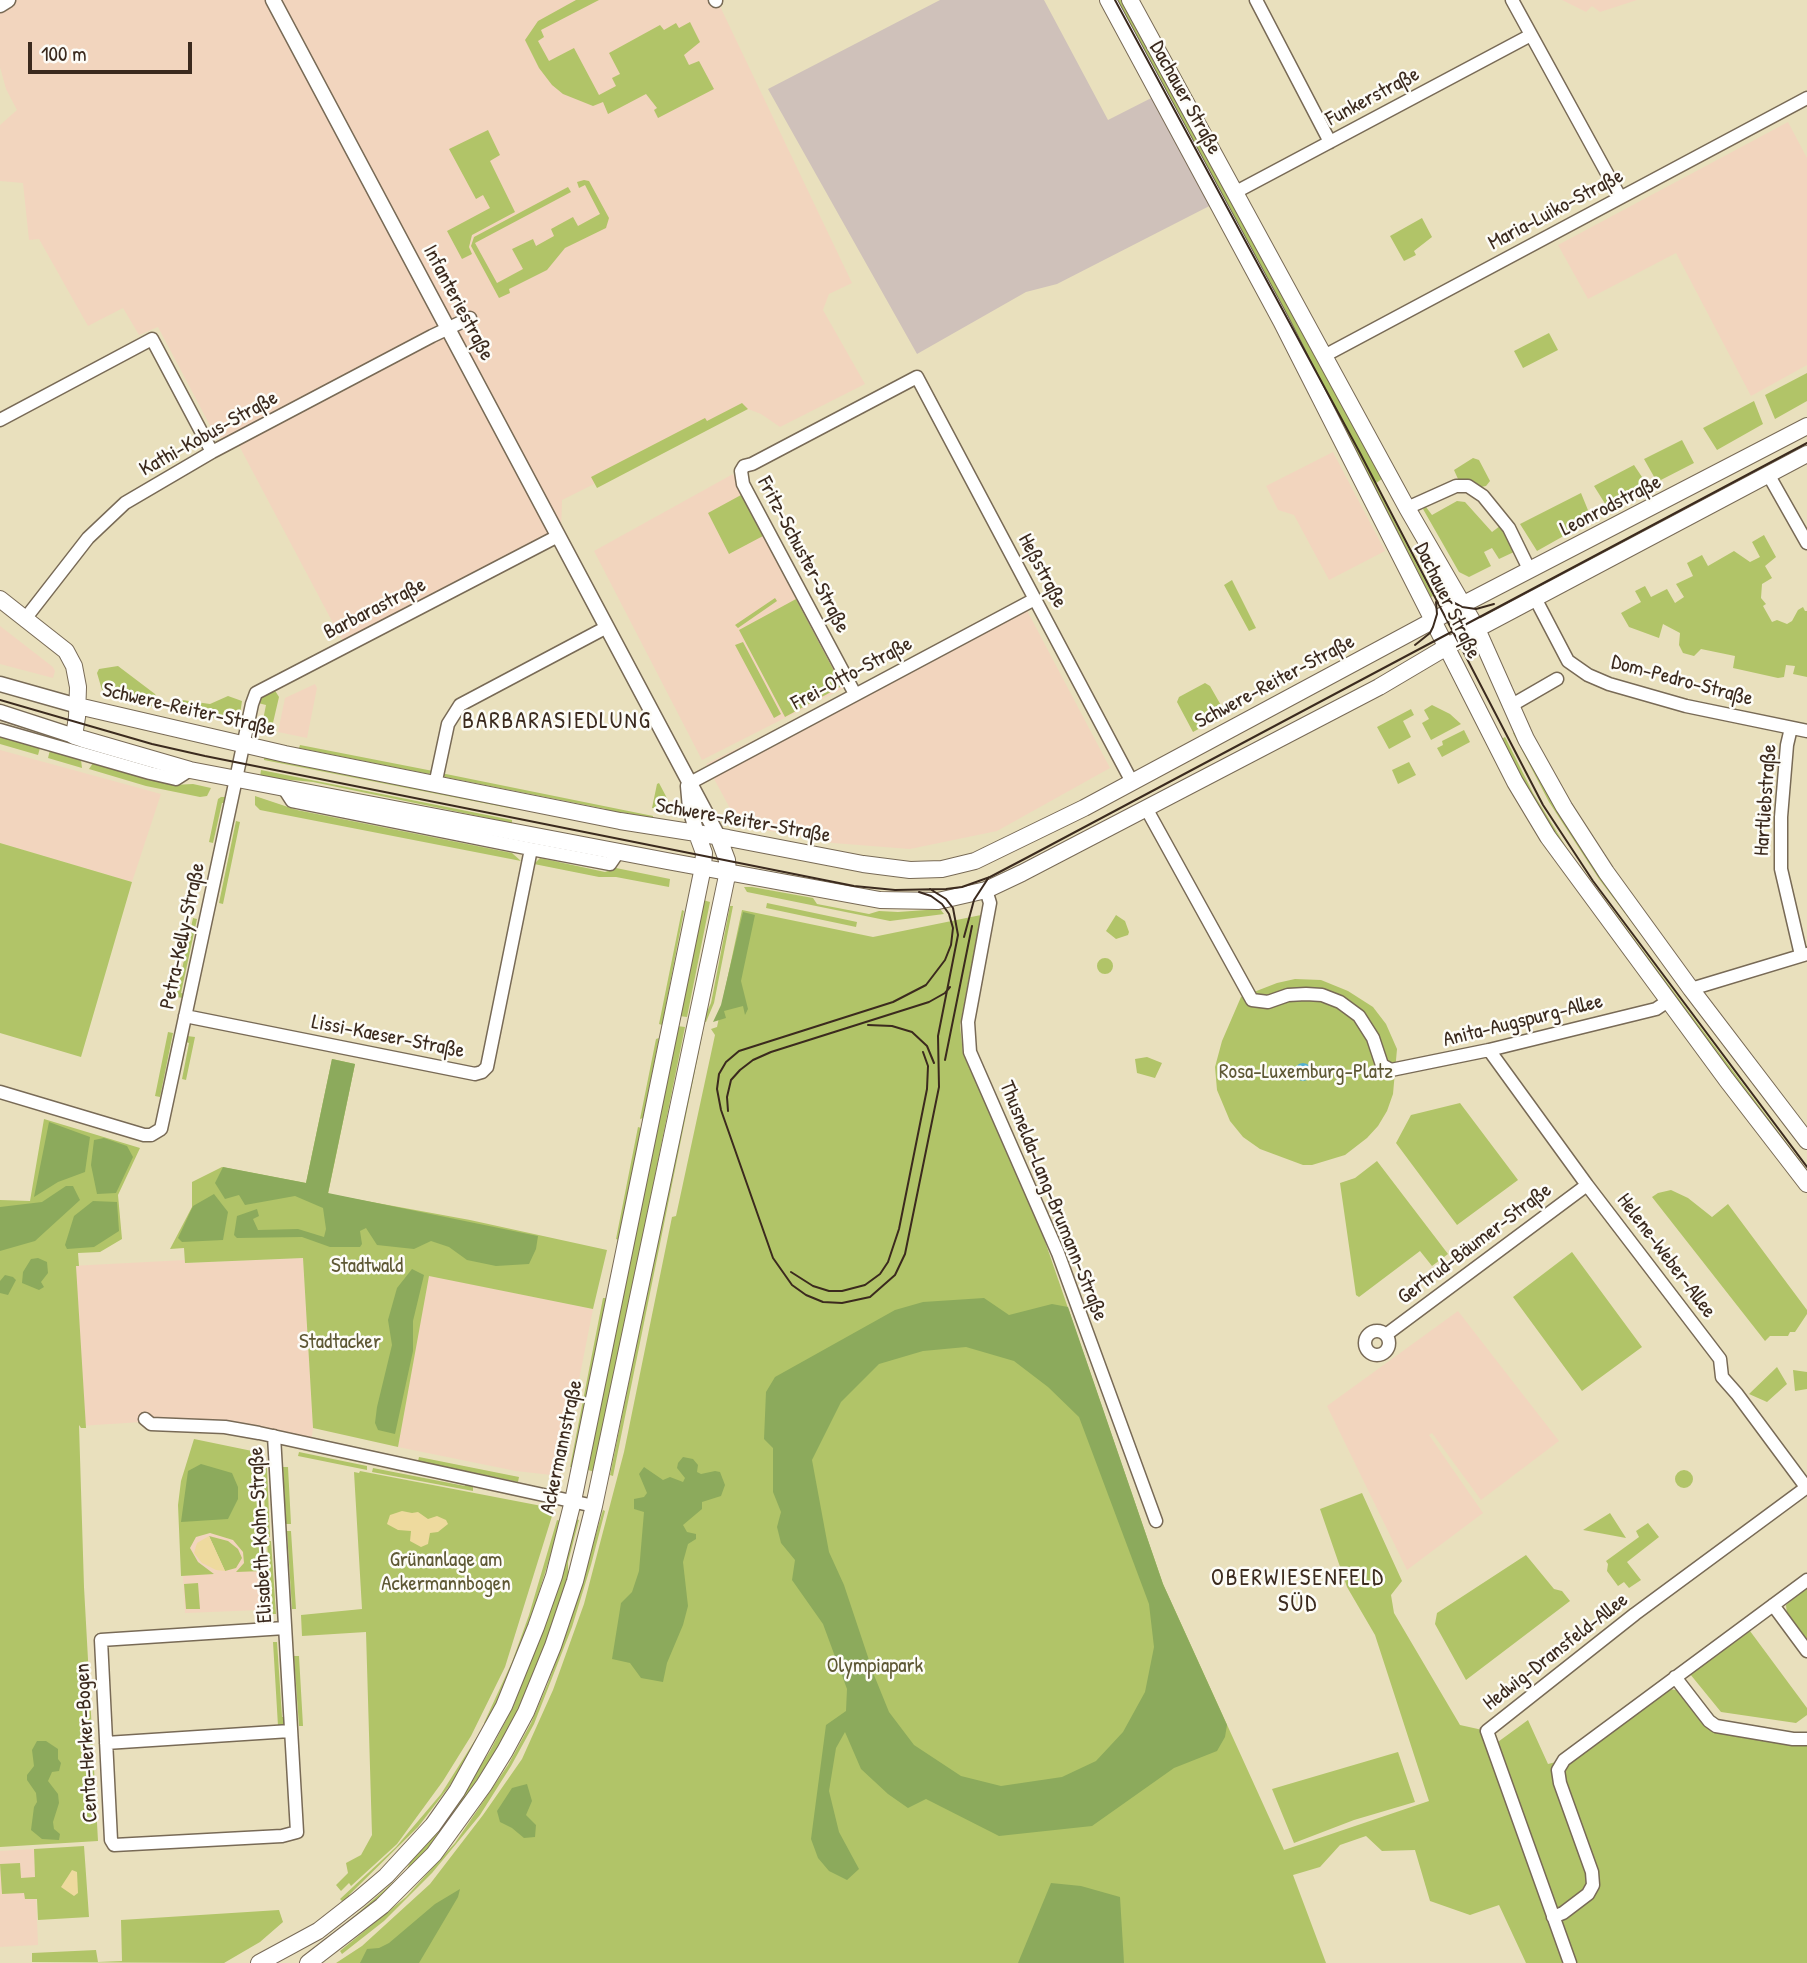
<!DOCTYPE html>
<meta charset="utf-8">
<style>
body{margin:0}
#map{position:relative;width:1807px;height:1963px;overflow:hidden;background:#e9e0bd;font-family:"Patrick Hand",sans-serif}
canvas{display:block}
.scale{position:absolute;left:28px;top:42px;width:164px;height:32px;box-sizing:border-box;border:4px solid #3b2a1e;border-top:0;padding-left:9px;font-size:21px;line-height:24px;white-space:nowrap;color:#3b2a1e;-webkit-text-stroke:5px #fdfcf7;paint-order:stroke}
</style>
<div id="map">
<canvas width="1807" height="1963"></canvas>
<div class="scale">100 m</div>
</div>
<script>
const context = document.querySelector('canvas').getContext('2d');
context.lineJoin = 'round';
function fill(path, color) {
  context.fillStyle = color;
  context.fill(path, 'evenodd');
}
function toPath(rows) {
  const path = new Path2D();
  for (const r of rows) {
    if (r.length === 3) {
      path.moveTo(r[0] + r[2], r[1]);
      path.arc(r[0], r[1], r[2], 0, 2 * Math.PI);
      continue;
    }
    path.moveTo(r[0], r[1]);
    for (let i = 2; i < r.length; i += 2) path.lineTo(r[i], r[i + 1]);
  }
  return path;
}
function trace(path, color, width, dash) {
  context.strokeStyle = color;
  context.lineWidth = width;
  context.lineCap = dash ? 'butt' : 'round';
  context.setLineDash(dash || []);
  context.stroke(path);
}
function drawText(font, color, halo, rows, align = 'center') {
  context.font = font + ' "Patrick Hand",sans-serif';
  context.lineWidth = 5;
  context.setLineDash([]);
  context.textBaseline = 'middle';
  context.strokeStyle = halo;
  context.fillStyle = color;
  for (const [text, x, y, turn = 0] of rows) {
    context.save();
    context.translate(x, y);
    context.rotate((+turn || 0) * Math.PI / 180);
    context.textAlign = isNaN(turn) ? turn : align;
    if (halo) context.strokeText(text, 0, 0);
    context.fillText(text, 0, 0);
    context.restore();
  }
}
fill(toPath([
 [12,0,717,0,852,283,829,294,823,310,865,384,780,427,761,414,748,409,594,484,562,500,561,533,343,642,236,440,216,437,158,327,139,335,123,308,88,326,39,239,29,240,23,183,0,181,0,125,17,110,6,89,0,67,0,7],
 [1562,0,1637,0,1600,12,1592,6,1586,12],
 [1788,122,1807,158,1807,365,1751,396,1676,253,1588,299,1558,245],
 [1333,452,1385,551,1329,580,1294,515,1278,510,1266,486],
 [733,474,844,688,702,760,594,551],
 [1021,599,1110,768,997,831,910,849,833,843,739,825,706,764,831,702],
 [0,626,53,667,55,671,53,678,0,664],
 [315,684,317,688,307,738,278,732,285,698],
 [0,750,161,794,132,882,0,843],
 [303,1258,313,1428,311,1442,142,1422,79,1426,71,1266,185,1260,186,1263],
 [428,1275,593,1309,560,1476,516,1471,398,1447],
 [1458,1311,1559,1441,1481,1500,1432,1433,1429,1435,1483,1513,1407,1570,1327,1406],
 [260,1519,264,1588,260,1589,261,1610,185,1613,180,1523],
 [34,1849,38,1945,0,1947,0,1851]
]), '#f2d5be');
fill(toPath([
 [940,0,1044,0,1108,120,1169,89,1227,197,1057,284,1026,292,917,354,768,89]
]), '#cfc1ba');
fill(toPath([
 [576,0,599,0,541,30,544,37,538,41,549,61,574,48,599,95,616,86,612,78,620,74,609,53,660,25,664,30,676,23,679,28,690,22,700,42,684,55,689,65,699,61,714,89,658,118,654,110,657,108,646,94,608,114,603,102,593,106,563,94,552,85,539,68,525,40,538,21],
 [1114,0,1124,0,1383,478,1375,484,1433,596,1431,597,1326,393],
 [488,130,500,155,490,161,515,212,472,235,469,247,472,254,462,259,447,231,490,208,483,195,476,199,449,149],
 [584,180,589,181,609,218,606,228,565,248,547,270,509,289,510,293,499,298,471,246,474,237,568,187,571,192,475,243,497,283,523,269,512,249,533,239,536,246,554,236,551,229,573,217,578,226,600,214,585,185,579,188,577,182],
 [1422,218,1432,237,1414,251,1416,255,1404,261,1390,236],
 [1549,333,1558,350,1523,368,1514,351],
 [1807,373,1807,401,1775,419,1765,395],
 [1754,401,1763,424,1717,450,1703,428],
 [742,403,748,409,597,488,591,477,705,418,707,421],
 [1682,440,1694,463,1657,482,1644,459],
 [1473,458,1479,460,1490,481,1486,486,1481,487,1471,481,1458,479,1454,470],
 [1634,465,1648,486,1609,510,1594,486],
 [1581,493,1592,520,1537,551,1520,524],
 [741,495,763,536,729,554,708,513],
 [1457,501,1465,502,1492,532,1500,526,1508,533,1516,551,1499,559,1492,548,1484,552,1491,566,1469,577,1459,572,1423,509,1426,507,1432,515],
 [1764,535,1776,557,1765,566,1772,578,1762,584,1761,598,1766,604,1763,606,1772,622,1777,620,1787,624,1792,621,1798,610,1803,607,1805,611,1807,611,1807,677,1793,674,1795,666,1786,665,1784,677,1778,678,1733,668,1735,656,1701,649,1694,656,1683,653,1679,645,1680,633,1663,624,1659,638,1629,627,1621,613,1641,602,1635,591,1645,586,1651,597,1667,589,1675,603,1684,597,1676,584,1693,576,1687,563,1702,555,1708,566,1734,551,1750,562,1760,557,1752,542],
 [1232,580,1256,628,1249,631,1224,585],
 [775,598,777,601,738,628,735,625],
 [796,599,842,686,785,717,739,630],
 [743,642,781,714,774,718,735,645],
 [118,666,155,694,160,703,159,708,151,706,152,702,133,699,132,702,102,690,97,673,99,669],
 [1205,683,1210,686,1226,714,1193,732,1177,702,1179,697],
 [274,689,279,697,272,727,262,725,266,705,258,703,259,698],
 [228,696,242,701,239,721,229,721,184,712,175,699,210,704],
 [1432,705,1450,714,1461,724,1431,740,1422,723,1429,719,1424,710],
 [1411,709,1414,715,1403,721,1411,737,1389,749,1377,727],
 [1464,730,1470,742,1442,757,1437,748,1443,745,1442,741],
 [1515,732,1551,800,1601,878,1807,1154,1599,879,1549,802,1513,733],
 [0,736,40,748,38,755,0,744],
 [1505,737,1533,793,1568,850,1807,1170,1807,1174,1582,874,1530,794,1500,740],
 [300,745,433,771,429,774,299,748],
 [50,750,81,760,82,768,48,758],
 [264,756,515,807,514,809,264,760],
 [1409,762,1416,775,1398,784,1392,770],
 [93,763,173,785,193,784,211,788,207,796,200,797,146,786,89,769],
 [261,770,512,820,512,823,313,782,260,777],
 [441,773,653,816,653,818,620,812,619,816,606,813,606,809,445,777],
 [659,783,669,802,672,811,652,808,657,784],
 [255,796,297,810,512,853,521,861,260,810,255,805],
 [221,797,226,797,225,803,222,803,213,843,209,842,218,799],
 [236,821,240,822,223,904,219,903],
 [0,843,132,882,81,1057,0,1033],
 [540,858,605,872,616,868,670,879,669,887,616,877,599,877,534,864],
 [744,887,752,887,813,898,817,904,869,914,879,911,898,912,940,909,944,914,890,921,747,892],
 [703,900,710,902,687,1017,679,1016],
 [767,903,857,922,856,927,766,908],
 [730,906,733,906,714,1003,706,1022,702,1022,711,1003],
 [682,910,684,911,662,1025,659,1024],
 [742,910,873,937,981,915,960,1025,963,1054,1037,1218,1163,1584,1284,1850,1429,1801,1375,1635,1347,1587,1320,1509,1362,1493,1402,1581,1391,1595,1394,1613,1460,1725,1487,1731,1491,1747,1528,1720,1548,1764,1564,1760,1660,1688,1685,1691,1709,1721,1807,1738,1807,1963,1526,1963,1499,1905,1470,1915,1430,1901,1415,1850,1382,1851,1366,1836,1340,1845,1320,1867,1293,1875,1326,1963,336,1963,362,1946,430,1884,483,1815,522,1759,553,1690,584,1604,624,1452,672,1217,676,1216,715,1035,711,1029,717,1027],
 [1116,915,1125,921,1129,932,1128,935,1116,939,1106,931],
 [193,918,197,919,181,993,185,994,184,998,176,997],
 [1105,966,8],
 [1295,979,1321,980,1348,991,1373,1007,1386,1024,1397,1049,1393,1094,1387,1111,1378,1126,1367,1138,1345,1155,1312,1165,1303,1165,1260,1149,1243,1137,1230,1121,1217,1090,1215,1067,1222,1041,1241,997,1277,983],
 [677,1026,685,1027,595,1472,588,1470],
 [700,1031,703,1031,613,1476,610,1475],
 [168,1032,173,1033,160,1097,155,1096],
 [187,1036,195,1037,186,1080,182,1079,189,1043,186,1042],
 [659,1038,643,1118,640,1119,656,1039],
 [1147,1057,1162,1063,1155,1078,1137,1073,1135,1059],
 [332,1059,355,1064,328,1194,470,1220,607,1250,593,1309,429,1276,398,1447,313,1428,303,1258,185,1263,184,1248,170,1249,192,1207,192,1182,222,1167,306,1183],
 [1460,1103,1518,1180,1457,1225,1396,1143,1411,1115],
 [44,1119,140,1148,118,1195,122,1239,100,1252,78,1253,79,1266,76,1266,86,1428,81,1428,79,1425,84,1587,98,1841,0,1847,0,1200,30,1201],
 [638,1127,641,1128,619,1240,616,1239],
 [1377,1161,1448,1254,1432,1266,1420,1251,1359,1297,1356,1295,1340,1183,1355,1178],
 [1671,1190,1688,1198,1712,1217,1728,1204,1807,1310,1807,1314,1795,1332,1790,1332,1788,1336,1770,1336,1765,1341,1652,1197,1658,1193],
 [1572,1252,1642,1347,1582,1391,1513,1297],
 [603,1298,606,1298,573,1467,570,1467],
 [1777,1367,1787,1384,1767,1402,1749,1394],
 [1793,1370,1807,1372,1807,1389,1795,1391],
 [194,1439,257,1452,263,1571,236,1572,244,1563,243,1552,233,1540,210,1533,196,1537,190,1548,198,1562,214,1574,181,1576,178,1505,181,1481],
 [299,1452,367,1466,367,1470,298,1456],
 [419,1457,519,1477,518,1482,418,1461],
 [283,1467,288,1467,291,1524,286,1524],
 [263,1468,267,1468,270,1537,266,1537],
 [373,1468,465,1486,466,1483,473,1485,473,1491,372,1472],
 [1684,1479,9],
 [360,1471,547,1507,552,1516,505,1667,471,1736,443,1781,397,1844,351,1886,349,1883,341,1891,336,1885,348,1873,346,1863,361,1855,372,1835,366,1632,302,1636,301,1615,362,1609,354,1472,359,1473],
 [603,1510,605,1511,591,1565,572,1627,534,1724,511,1766,480,1815,432,1873,384,1921,342,1954,340,1951,406,1897,455,1843,508,1765,531,1723,548,1683,569,1626],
 [1610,1513,1626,1538,1583,1530],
 [576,1519,579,1520,568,1562,568,1579,532,1685,487,1772,425,1855,373,1906,331,1939,329,1936,350,1920,406,1871,413,1856,460,1798,490,1751,513,1707,540,1638],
 [557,1520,561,1521,532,1615,503,1692,488,1722,484,1723,512,1662,529,1615],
 [1648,1523,1659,1537,1627,1562,1641,1580,1629,1588,1624,1582,1618,1586,1607,1571,1608,1564,1606,1561,1639,1537,1636,1531],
 [287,1531,291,1531,296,1609,292,1609],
 [209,1536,228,1541,238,1549,242,1558,236,1568,225,1571],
 [267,1541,271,1541,276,1614,271,1614],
 [1526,1555,1554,1589,1562,1591,1570,1601,1466,1680,1435,1624,1437,1613],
 [198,1583,200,1609,186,1609,184,1584],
 [1807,1587,1807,1642,1787,1615,1786,1605],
 [1750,1631,1807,1708,1807,1715,1796,1723,1721,1712,1690,1674],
 [273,1642,277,1642,282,1717,285,1717,286,1726,278,1726],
 [294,1656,299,1656,303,1726,299,1726],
 [477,1737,478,1741,461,1771,418,1827,349,1895,350,1899,344,1903,340,1899,396,1847,441,1794],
 [1398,1752,1415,1802,1354,1820,1294,1843,1272,1789],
 [84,1846,89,1917,38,1920,37,1899,25,1899,24,1893,2,1894,0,1864,20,1863,21,1878,35,1877,34,1849],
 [279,1910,283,1922,260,1942,224,1963,32,1962,32,1953,96,1950,98,1962,122,1961,121,1920]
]), '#b1c468');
fill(toPath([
 [743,912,755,915,741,981,748,1009,745,1015,743,1006,724,1011,726,1018,713,1022,721,1005],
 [332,1059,355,1064,328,1193,538,1236,536,1249,529,1264,496,1266,467,1260,449,1247,431,1241,414,1249,377,1245,366,1228,360,1231,362,1244,360,1247,330,1247,302,1237,237,1238,234,1235,237,1216,257,1209,259,1216,253,1219,258,1230,298,1229,324,1237,326,1229,323,1208,295,1196,245,1205,239,1195,225,1199,215,1183,223,1167,306,1183],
 [49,1122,90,1137,85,1172,58,1182,34,1197],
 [104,1138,127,1146,133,1157,116,1193,97,1194,91,1165,94,1140],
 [66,1186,73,1186,80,1200,35,1241,0,1251,0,1207,42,1202],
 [214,1194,228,1212,223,1240,182,1242,178,1238,193,1206],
 [93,1201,117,1202,119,1231,94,1247,67,1249,65,1245,74,1216],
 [38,1258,47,1262,48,1273,41,1282,44,1287,39,1290,22,1283,23,1272,31,1259],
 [412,1269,424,1275,413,1321,413,1351,395,1434,378,1430,375,1423,377,1407,392,1345,388,1320,397,1288],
 [5,1275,13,1277,16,1280,8,1295,0,1293,0,1281],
 [984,1298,1009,1315,1052,1304,1068,1307,1163,1584,1227,1725,1225,1737,1217,1751,1174,1768,1092,1826,999,1836,926,1799,908,1808,888,1794,861,1769,845,1732,836,1748,829,1791,839,1832,859,1869,847,1880,829,1871,818,1858,811,1839,826,1725,846,1711,847,1689,823,1624,792,1580,795,1560,781,1543,777,1527,781,1512,773,1492,773,1448,764,1439,766,1392,775,1377,895,1310,923,1302],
 [966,1347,1014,1361,1048,1387,1079,1417,1149,1604,1154,1647,1145,1692,1123,1732,1096,1761,1062,1777,1001,1786,961,1776,914,1745,889,1712,874,1675,844,1585,829,1552,812,1460,841,1402,879,1364,923,1351],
 [683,1457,693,1459,698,1465,697,1472,701,1474,715,1471,720,1472,725,1485,721,1496,702,1502,702,1509,683,1525,687,1532,696,1534,696,1539,688,1544,683,1562,688,1606,683,1625,667,1663,663,1682,641,1678,630,1663,612,1659,621,1603,632,1592,639,1571,644,1512,634,1509,634,1499,644,1497,647,1493,639,1474,644,1467,663,1480,670,1477,683,1482,685,1478,677,1468,678,1463],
 [201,1464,232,1473,238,1487,238,1499,228,1519,181,1522,188,1471],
 [37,1741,46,1741,58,1749,58,1759,61,1763,59,1771,52,1772,48,1781,58,1794,59,1803,53,1822,54,1829,60,1834,59,1840,42,1839,31,1830,34,1807,37,1802,36,1793,27,1780,27,1775,34,1766,32,1750],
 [527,1784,532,1801,526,1815,536,1825,535,1837,524,1838,512,1828,500,1822,497,1811,512,1788],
 [1051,1883,1081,1886,1120,1897,1124,1963,1018,1963],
 [460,1889,458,1897,419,1963,360,1963,367,1949,379,1948,389,1943,435,1904]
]), '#8caa5c');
fill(toPath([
 [402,1511,412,1513,418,1512,428,1519,437,1516,446,1520,448,1524,438,1532,430,1533,428,1544,421,1547,410,1541,411,1531,398,1530,387,1524,390,1515],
 [209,1536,225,1571,216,1570,202,1563,194,1553,197,1543],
 [72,1870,77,1872,78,1893,74,1896,61,1887]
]), '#eeda9e');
fill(toPath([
 [1303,1072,9]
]), '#52b0d1');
const minor = toPath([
 [715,0,716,1],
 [1256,0,1330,142],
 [1512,0,1620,197],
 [1234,193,1531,35],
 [1324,356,1807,98],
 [0,420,152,339,212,452],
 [1768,474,1807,543],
 [1407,508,1456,486,1468,486,1483,496,1509,528,1530,571],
 [1535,598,1568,661,1588,675,1609,684,1686,706,1807,731],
 [25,619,88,538,125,503,212,452,432,336,470,318],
 [855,694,743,484,741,471,744,466,752,464,917,377,1132,782],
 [1512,705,1557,679],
 [1791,728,1787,745,1781,817,1781,869,1801,955],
 [0,730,150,773,176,779,190,770],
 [688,784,1035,599],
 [435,785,448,724,460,705,607,627],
 [283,787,292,801,531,849,610,864,619,851],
 [1146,808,1252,1000,1268,1002,1288,995,1306,994,1322,995,1340,1002,1359,1016,1373,1038,1382,1065,1391,1070,1489,1050,1656,1009,1668,1001],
 [986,890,990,903,968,1022,970,1052,1058,1253,1156,1521],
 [1691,989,1807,954],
 [185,1016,475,1074,482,1072,487,1067,531,849],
 [1489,1050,1587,1185,1720,1359,1722,1377,1737,1394,1806,1487],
 [0,1092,144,1135,151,1135,161,1129,252,704,256,693,558,536],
 [1377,1343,12],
 [1387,1334,1587,1185],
 [145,1419,151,1424,225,1427,259,1433,594,1506],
 [274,1436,297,1832,282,1836,114,1845,111,1840,101,1640,285,1628],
 [1773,1605,1807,1651],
 [1675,1677,1709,1721,1716,1726,1793,1739,1807,1739],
 [106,1743,290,1731],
 [1553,1917,1563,1913,1588,1894,1593,1885,1592,1872,1560,1783,1558,1770,1564,1760,1807,1580],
 [1570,1963,1487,1731,1635,1614,1807,1487]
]);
const tertiary = toPath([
 [273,0,718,836],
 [0,5,8,0],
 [0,684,78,706],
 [0,712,74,736],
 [688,786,690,808,697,834]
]);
const secondary = toPath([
 [1108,0,1281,321,1515,782,1548,837,1726,1079,1807,1184],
 [1130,0,1407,508,1477,629,1526,739,1564,807,1606,872,1691,989,1807,1141],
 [0,599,66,651,74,666,78,687,77,717,74,736,83,739,190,770,667,861,880,900,938,901,986,890,1022,873,1379,687,1477,629,1807,454],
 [78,706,285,754,620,821,728,838,863,864,910,870,942,869,975,861,1084,808,1460,606,1807,426],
 [259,1963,318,1931,359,1899,386,1876,433,1825,457,1791,504,1706,536,1627,554,1576,573,1501,703,867,704,853,697,834],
 [308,1963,382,1906,434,1854,484,1785,505,1751,526,1712,553,1646,575,1581,594,1506,728,871,727,860,718,836]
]);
trace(minor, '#786a56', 15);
trace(tertiary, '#786a56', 17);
trace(secondary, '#786a56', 18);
trace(minor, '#fff', 12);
trace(tertiary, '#fff', 14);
trace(secondary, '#fff', 16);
trace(toPath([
 [1115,0,1360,453,1543,805,1593,881,1807,1167],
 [1439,589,1449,600,1462,607,1476,609,1494,604],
 [1415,645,1430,633,1433,627,1437,614,1436,602],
 [0,700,152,744,205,756,854,886,895,890,946,889,962,887,990,877,1030,856,1807,443],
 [919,892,931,896,942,904,949,914,953,928,951,945,945,960,926,985,893,1002,739,1051,726,1062,719,1074,717,1089,721,1110,773,1258,792,1285,806,1295,823,1302,842,1303,870,1297,895,1275,905,1254,939,1087,938,1036,958,935,953,908,946,899,930,889],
 [964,937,974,900,989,877],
 [868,1025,892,1026,912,1032,927,1046,934,1063],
 [945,1060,972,926],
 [728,1111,727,1097,731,1080,740,1070,753,1060,771,1052,929,1002,945,993,950,987],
 [791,1272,813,1286,829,1291,842,1291,865,1285,880,1274,888,1262,899,1229,927,1089,928,1066,923,1052]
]), '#3b2a1e', 2);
drawText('21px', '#3b2a1e', '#fdfcf7', [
 ["Funkerstraße",1373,97,-28],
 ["Dachauer Straße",1185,98,61],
 ["Maria-Luiko-Straße",1556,210,-28],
 ["Infanteriestraße",458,303,62],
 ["Kathi-Kobus-Straße",209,434,-29],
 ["Leonrodstraße",1611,506,-27],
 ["Fritz-Schuster-Straße",803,555,62],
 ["Heßstraße",1042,571,62],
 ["Dachauer Straße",1447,601,64],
 ["Barbarastraße",375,609,-27],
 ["Frei-Otto-Straße",852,674,-28],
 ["Dom-Pedro-Straße",1682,681,15],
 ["Schwere-Reiter-Straße",1275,682,-28],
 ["Schwere-Reiter-Straße",189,710,13],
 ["Hartliebstraße",1766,800,-86],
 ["Schwere-Reiter-Straße",743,821,10],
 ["Petra-Kelly-Straße",183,936,-78],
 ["Anita-Augspurg-Allee",1523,1021,-14],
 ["Lissi-Kaeser-Straße",388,1037,11],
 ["Thusnelda-Lang-Brumann-Straße",1053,1201,68],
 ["Gertrud-Bäumer-Straße",1475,1244,-37],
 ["Helene-Weber-Allee",1666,1256,53],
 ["Ackermannstraße",562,1447,-78],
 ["Elisabeth-Kohn-Straße",261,1535,-93],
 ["Hedwig-Dransfeld-Allee",1556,1652,-38],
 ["Centa-Herker-Bogen",87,1743,-93]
]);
drawText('21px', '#5e5834', '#fdfcf7', [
 ["Rosa-Luxemburg-Platz",1306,1072],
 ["Stadtwald",367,1266],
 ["Stadtacker",340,1342],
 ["Grünanlage am",446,1560],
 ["Ackermannbogen",446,1584],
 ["Olympiapark",875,1666]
]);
context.letterSpacing = '2px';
drawText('23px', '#3b2a1e', '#fdfcf7', [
 ["BARBARASIEDLUNG",557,722],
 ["OBERWIESENFELD",1298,1579],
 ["SÜD",1298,1605]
]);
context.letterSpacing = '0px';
</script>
